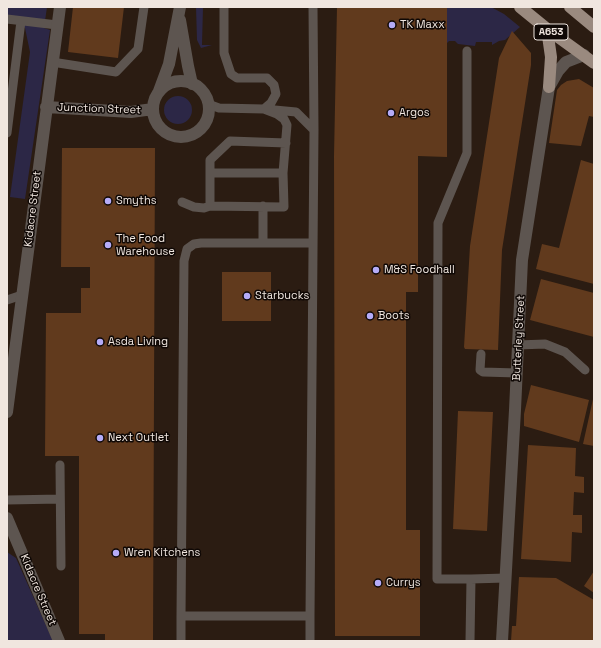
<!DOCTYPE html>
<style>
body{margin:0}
#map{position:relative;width:601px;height:648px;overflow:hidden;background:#2b1c12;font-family:"Space Grotesk",sans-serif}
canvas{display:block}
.frame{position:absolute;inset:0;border:8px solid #f0e6df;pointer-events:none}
</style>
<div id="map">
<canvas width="601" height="648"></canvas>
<div class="frame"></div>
</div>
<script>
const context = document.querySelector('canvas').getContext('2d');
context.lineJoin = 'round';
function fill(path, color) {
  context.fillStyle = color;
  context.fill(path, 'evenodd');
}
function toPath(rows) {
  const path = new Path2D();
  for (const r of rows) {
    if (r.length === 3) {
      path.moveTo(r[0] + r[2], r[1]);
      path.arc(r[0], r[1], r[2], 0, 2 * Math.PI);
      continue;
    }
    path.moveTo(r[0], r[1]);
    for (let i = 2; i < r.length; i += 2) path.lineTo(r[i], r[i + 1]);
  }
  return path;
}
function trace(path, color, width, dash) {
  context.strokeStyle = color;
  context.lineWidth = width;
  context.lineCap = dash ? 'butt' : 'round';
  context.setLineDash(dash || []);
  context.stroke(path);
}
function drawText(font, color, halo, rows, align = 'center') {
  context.font = font + ' "Space Grotesk",sans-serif';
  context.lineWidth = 3;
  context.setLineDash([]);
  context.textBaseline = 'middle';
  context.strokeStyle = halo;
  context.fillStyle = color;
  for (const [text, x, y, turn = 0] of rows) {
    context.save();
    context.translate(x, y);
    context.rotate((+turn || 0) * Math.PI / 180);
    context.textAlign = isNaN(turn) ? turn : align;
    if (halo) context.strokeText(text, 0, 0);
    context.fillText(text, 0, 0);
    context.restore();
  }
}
fill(toPath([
 [7,7,47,7,44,28,50,30,25,199,10,197,30,52,25,28,7,18],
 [196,7,203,7,202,45,212,45,201,48,197,40],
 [447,7,491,7,504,14,520,27,505,40,499,41,492,45,492,42,476,42,475,46,458,44,455,41,449,41,447,43],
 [178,110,14],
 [7,552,16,558,53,641,7,641]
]), '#2c2746');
fill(toPath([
 [73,7,124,7,118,58,68,52],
 [337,7,447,7,447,157,418,156,418,292,406,292,406,530,420,530,420,636,335,636,334,156],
 [512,31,531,53,531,65,502,250,498,350,465,349,464,347,470,246,499,58],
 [579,79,594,88,594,117,589,116,581,146,549,143,557,90,561,85,567,81],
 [62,148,155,148,153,641,105,641,105,634,79,634,79,456,45,456,46,313,81,313,81,288,90,288,90,267,61,267],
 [581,160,594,164,594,284,536,269,542,244,559,248],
 [222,272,271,272,271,321,222,321],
 [541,279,594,293,594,337,530,320],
 [531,385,589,400,579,442,524,426,524,414],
 [593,399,594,400,594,446,583,444],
 [458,411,493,412,487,531,453,529],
 [528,445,576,448,575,476,584,477,584,493,574,492,573,515,582,515,582,533,572,532,571,562,521,559],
 [594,571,594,593,584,586],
 [519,577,556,578,594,600,594,641,511,641,512,626,516,626]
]), '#613a1d');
trace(toPath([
 [224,7,224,53,231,74,237,78,267,78,274,85,276,94,271,103,264,109,277,114,284,119,287,125,283,173,284,207,210,206,210,160,230,141,286,143],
 [313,7,314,130],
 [7,19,57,25],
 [467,51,467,153,438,223,437,579,471,579],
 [52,62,116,72,138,49,144,7],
 [208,104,219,108,264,109,296,112,314,130,310,616,181,616,184,261,187,249,194,244,201,243,313,243],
 [7,133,21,21],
 [210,173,283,173],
 [182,202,194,207,204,208,210,206],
 [263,206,263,242],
 [7,300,22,295],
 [518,345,545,344,565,352,585,370],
 [481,354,480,370,483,372,517,373],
 [60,465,61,566],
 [7,500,60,499],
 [310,616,310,641],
 [181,641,181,616],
 [470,641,471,579,506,578]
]), '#5d5550', 9);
trace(toPath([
 [180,20,188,66,192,84],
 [181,109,28],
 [159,91,169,64,180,7],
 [46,107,131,112,153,109],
 [7,412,60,7],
 [7,518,59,641],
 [502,641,515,410,522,260,549,87,558,71,566,62,584,55]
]), '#5d5550', 12);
trace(toPath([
 [520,7,547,29,594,63],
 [570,7,594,27],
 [547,29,551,57,549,87]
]), '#9a8a7f', 12);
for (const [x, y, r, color] of [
 [392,25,4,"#b5acf8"],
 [391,113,4,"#b5acf8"],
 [108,201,4,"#b5acf8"],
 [108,245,4,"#b5acf8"],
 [376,270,4,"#b5acf8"],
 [247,296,4,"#b5acf8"],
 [370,316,4,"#b5acf8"],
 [100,342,4,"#b5acf8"],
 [100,438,4,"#b5acf8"],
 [116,553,4,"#b5acf8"],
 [378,583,4,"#b5acf8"]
]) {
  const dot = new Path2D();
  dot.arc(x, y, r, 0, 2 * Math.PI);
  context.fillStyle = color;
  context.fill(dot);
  trace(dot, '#0f0805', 1.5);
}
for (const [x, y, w] of [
 [551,32,34]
]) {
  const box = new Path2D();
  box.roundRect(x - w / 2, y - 8, w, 16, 3);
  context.fillStyle = '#0f0805';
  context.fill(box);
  trace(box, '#f0e6df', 1);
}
drawText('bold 10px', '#f0e6df', null, [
 ["A653",551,32]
]);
drawText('11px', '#f0e6df', '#0f0805', [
 ["TK Maxx",400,25],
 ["Argos",399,113],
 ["Smyths",116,201],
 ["The Food",116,239],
 ["Warehouse",116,252],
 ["M&S Foodhall",384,270],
 ["Starbucks",255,296],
 ["Boots",378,316],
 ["Asda Living",108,342],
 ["Next Outlet",108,438],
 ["Wren Kitchens",124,553],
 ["Currys",386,583]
], 'left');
drawText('11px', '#f0e6df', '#0f0805', [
 ["Junction Street",99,109,2],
 ["Kidacre Street",33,209,-83],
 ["Butterley Street",519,338,-87],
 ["Kidacre Street",38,590,67]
]);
</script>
